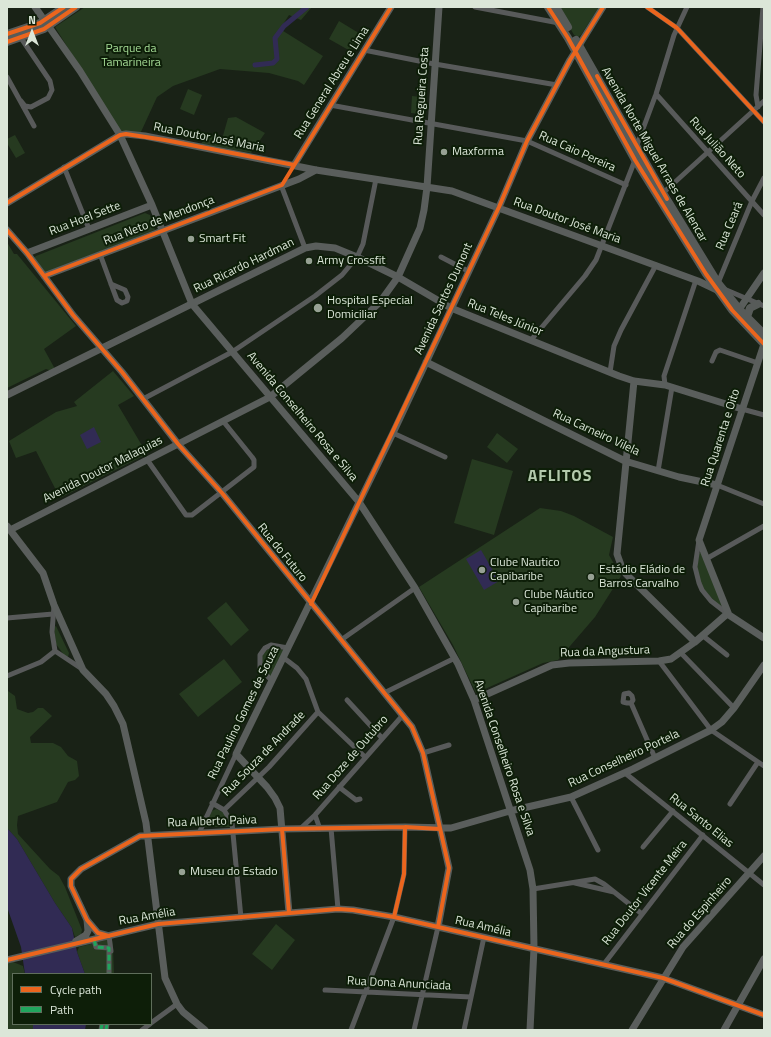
<!DOCTYPE html>
<meta charset="utf-8">
<style>
body{margin:0}
#map{position:relative;width:771px;height:1037px;overflow:hidden;background:#192216;font-family:"Titillium Web",sans-serif}
canvas{display:block}
.frame{position:absolute;inset:0;border:8px solid #dbe6d8;pointer-events:none}
.legend{position:absolute;left:12px;top:973px;width:140px;height:52px;box-sizing:border-box;background:#0d1e08;border:1px solid #5f6e5b;margin:0;padding:5px 7px;list-style:none;font-size:12px;color:#dbe6d8}
.legend li{display:flex;align-items:center;gap:8px;height:20px}
.legend b{width:20px;border:1px solid #5f6e5b}
.north{position:absolute;left:12px;top:12px;width:40px;height:40px;-webkit-text-stroke:3px #0d1e08;paint-order:stroke;rotate:0deg;font-size:11px;font-weight:700;line-height:16px;text-align:center;color:#dbe6d8}
.north::after{content:'';display:block;margin:auto;width:14px;height:18px;background:#dbe6d8;clip-path:polygon(50% 0,100% 100%,50% 72%,0 100%)}
</style>
<div id="map">
<canvas width="771" height="1037"></canvas>
<div class="frame"></div>
<ul class="legend">
<li><b style="height:5px;background:#eb651d"></b>Cycle path</li>
<li><b style="height:5px;background:#20a55d"></b>Path</li>
</ul>
<div class="north">N</div>
</div>
<script>
const context = document.querySelector('canvas').getContext('2d');
context.lineJoin = 'round';
function fill(path, color) {
  context.fillStyle = color;
  context.fill(path, 'evenodd');
}
function toPath(rows) {
  const path = new Path2D();
  for (const r of rows) {
    path.moveTo(r[0], r[1]);
    for (let i = 2; i < r.length; i += 2) path.lineTo(r[i], r[i + 1]);
  }
  return path;
}
function trace(path, color, width, dash) {
  context.strokeStyle = color;
  context.lineWidth = width;
  context.lineCap = dash ? 'butt' : 'round';
  context.setLineDash(dash || []);
  context.stroke(path);
}
function drawText(font, color, halo, rows, align = 'center') {
  context.font = font + ' "Titillium Web",sans-serif';
  context.lineWidth = 4;
  context.setLineDash([]);
  context.textBaseline = 'middle';
  context.strokeStyle = halo;
  context.fillStyle = color;
  for (const [text, x, y, turn = 0] of rows) {
    context.save();
    context.translate(x, y);
    context.rotate((+turn || 0) * Math.PI / 180);
    context.textAlign = isNaN(turn) ? turn : align;
    if (halo) context.strokeText(text, 0, 0);
    context.fillText(text, 0, 0);
    context.restore();
  }
}
fill(toPath([
 [85,7,312,7,301,20,289,15,280,29,323,56,304,85,298,81,269,73,220,69,173,86,157,97,140,134,120,132,55,27],
 [558,7,599,7,581,35,578,37,574,35],
 [339,21,362,35,352,52,329,39],
 [188,89,202,95,194,115,180,109],
 [412,96,422,97,421,114,411,113],
 [236,117,265,133,251,153,201,144,207,134,222,139,228,118],
 [15,135,25,153,16,158,7,143,7,139],
 [145,213,150,215,155,230,45,273,34,258,36,256],
 [7,242,14,254,17,254,76,326,44,349,55,369,52,371,46,369,7,388],
 [113,371,134,396,118,405,147,454,60,498,36,451,16,458,9,441,56,412,77,406,74,402],
 [497,433,518,449,507,463,487,447],
 [472,459,513,471,494,535,454,523],
 [540,508,561,511,574,516,613,537,609,555,621,576,595,617,558,660,543,663,476,693,453,645,419,587],
 [699,553,701,553,725,608,717,604,702,587,697,569],
 [226,602,249,630,231,646,207,618],
 [56,626,69,653,68,657,64,655,56,644,54,627],
 [273,647,284,650,274,674,270,676,263,668,261,658,264,651],
 [224,659,242,682,198,717,179,694],
 [8,691,15,696,17,709,28,713,33,712,38,708,43,708,52,716,30,737,31,743,53,743,61,747,68,756,77,761,79,776,75,780,68,782,57,802,18,816,17,825,18,834,50,869,59,876,65,887,82,930,81,934,75,937,72,928,55,903,17,839,7,828],
 [216,809,225,813,231,825,230,827,204,827,212,811],
 [276,924,295,940,272,970,252,954],
 [110,939,112,940,113,948,114,974,85,974,77,952,79,947],
 [13,962,23,966,25,974,13,974,13,1024,33,1024,33,1030,7,1030,7,963]
]), '#263a20');
fill(toPath([
 [94,427,101,442,87,449,80,435],
 [481,550,499,581,484,590,466,559],
 [7,828,17,839,55,903,72,928,77,952,85,974,25,974,21,947,7,907],
 [33,1024,86,1024,85,1030,33,1030]
]), '#312b54');
trace(toPath([
 [255,65,273,63,277,59,275,38,284,26,307,7]
]), '#312b54', 5);
trace(toPath([
 [475,7,559,23],
 [647,7,677,28,764,122],
 [364,50,429,63,557,85],
 [7,77,34,126],
 [656,94,764,215],
 [21,101,25,106,31,107,48,98,52,90,50,81,21,38],
 [330,105,527,141,626,185],
 [758,107,756,95,763,7],
 [637,145,656,94,674,35,687,7],
 [64,167,89,229],
 [281,185,305,248],
 [663,193,764,101],
 [100,254,111,284,117,300,122,303,127,301,128,297,125,290,111,284],
 [441,257,468,271],
 [718,283,752,201,764,178],
 [724,289,764,306],
 [531,340,585,276,596,260,635,160],
 [712,361,716,352,720,350,758,363],
 [610,372,614,346,621,330,656,265],
 [665,385,664,376,696,280],
 [143,399,232,352,315,296,342,275,357,257,363,244,376,179],
 [742,409,764,415],
 [393,433,445,457],
 [148,461,186,515,192,515,254,467,254,460,252,457,223,421],
 [658,471,672,387],
 [717,485,764,504],
 [699,540,695,567,699,583,702,590,711,601,729,615],
 [706,559,764,526],
 [54,606,52,632,55,651,82,669],
 [7,618,53,614],
 [702,635,727,655],
 [341,640,415,588],
 [681,653,734,708],
 [284,658,297,668,306,679,318,712,365,757],
 [659,661,711,730,764,766],
 [7,676,41,662,55,651],
 [272,681,260,668,260,655,265,648,271,645,288,648],
 [384,693,455,658],
 [347,700,382,738],
 [631,703,627,703,623,702,624,694,629,693,632,696,633,700,631,703,655,758],
 [423,753,449,745],
 [625,773,764,885],
 [339,787,356,800,360,799],
 [571,797,598,850],
 [212,803,224,810,232,823,241,918],
 [730,804,758,762],
 [224,810,269,767,318,712],
 [315,815,320,829],
 [331,828,338,909],
 [300,829,315,815,403,715],
 [199,833,236,754],
 [643,847,673,811],
 [575,883,614,892],
 [533,889,595,879,604,884,642,914],
 [109,936,111,951],
 [94,940,96,947,109,948,109,974],
 [604,964,703,835],
 [325,990,471,997],
 [151,1023,177,1004],
 [101,1030,102,1024],
 [106,1030,107,1024],
 [142,1030,150,1024],
 [351,1030,394,917,404,874,405,827],
 [414,1030,438,927],
 [464,1030,484,937]
]), '#585a5a', 5);
trace(toPath([
 [35,7,80,71,120,135,152,205,192,304,359,502,415,588,458,664,474,700,530,870,533,889,534,948,530,1030],
 [294,165,391,7],
 [7,203,120,135,126,134,145,136,316,170,452,191,698,281,717,290],
 [7,230,27,253,73,315,122,372,178,444,222,493,412,727,423,753,449,868,438,927],
 [27,253,152,205],
 [44,276,299,179,316,170],
 [736,314,764,273],
 [764,344,699,540,729,615,764,638],
 [426,362,625,461,679,477,717,485],
 [634,381,617,554,622,568,626,574,695,642],
 [7,395,305,248,316,246,335,248,357,257,398,277,451,308,619,376,634,381,665,385,742,409],
 [7,526,43,573,54,605,83,670,106,694,114,706,123,724,146,823,165,978,177,1004,183,1012,205,1030],
 [10,530,270,397,342,338,380,302,398,277,420,228,424,210,427,187,439,7],
 [474,700,552,665,569,663,659,661,671,659,695,642,727,614],
 [289,913,280,808,275,798,267,787,236,754,393,433,499,207,527,141,570,60,603,7],
 [109,936,98,933,87,920,71,886,71,879,81,869,140,836,282,829,405,827,451,828,510,811,571,797,633,769,711,730,722,722,734,708,764,665],
 [76,941,86,935,88,931,87,920],
 [7,960,158,924,338,909,353,910,394,917,663,978,764,1015],
 [632,1030,683,947,764,856],
 [724,1030,764,959]
]), '#5a5e5c', 7);
trace(toPath([
 [548,7,568,38,635,160,706,274,732,310,764,344],
 [556,7,568,27],
 [7,34,40,23,64,7],
 [576,40,663,193,718,283,740,310,764,334],
 [7,42,44,29,76,7],
 [747,317,750,308,758,304]
]), '#575b59', 8);
trace(toPath([
 [94,940,96,947,109,948,109,974],
 [101,1030,102,1024],
 [106,1030,107,1024]
]), '#20a55d', 3, [6, 3]);
trace(toPath([
 [548,7,568,38,635,160,706,274,732,310,764,344],
 [647,7,677,28,764,122],
 [7,34,40,23,64,7],
 [7,42,44,29,76,7],
 [597,76,667,199],
 [7,203,88,154,120,135,126,134,165,140,294,165],
 [7,230,27,253,73,315,122,372,178,444,222,493,412,727,423,753,449,868,438,927],
 [44,276,282,185,391,7],
 [311,604,499,207,527,141,570,60,603,7],
 [282,829,289,913],
 [394,917,404,874,405,827],
 [109,936,98,933,87,920,71,886,71,879,81,869,140,836,282,829,405,827,440,829],
 [7,960,158,924,338,909,353,910,394,917,663,978,764,1015]
]), '#eb651d', 4);
for (const [x, y, r, color] of [
 [444,152,4,"#97a194"],
 [191,239,4,"#97a194"],
 [309,261,4,"#97a194"],
 [318,308,5,"#97a194"],
 [482,570,4,"#97a194"],
 [591,577,4,"#97a194"],
 [516,602,4,"#97a194"],
 [182,872,4,"#97a194"]
]) {
  const dot = new Path2D();
  dot.arc(x, y, r, 0, 2 * Math.PI);
  context.fillStyle = color;
  context.fill(dot);
  trace(dot, '#0d1e08', 1.5);
}
drawText('12px', '#a6dc97', '#0d1e08', [
 ["Parque da",131,49],
 ["Tamarineira",131,63]
]);
drawText('12px', '#dbe6d8', '#0d1e08', [
 ["Rua General Abreu e Lima",332,83,-58],
 ["Rua Regueira Costa",422,96,-86],
 ["Rua Doutor José Maria",209,138,11],
 ["Rua Julião Neto",717,148,48],
 ["Rua Caio Pereira",577,152,24],
 ["Avenida Norte Miguel Arraes de Alencar",654,155,60],
 ["Rua Hoel Sette",85,219,-21],
 ["Rua Neto de Mendonça",159,221,-21],
 ["Rua Doutor José Maria",567,221,20],
 ["Rua Ceará",730,226,-67],
 ["Rua Ricardo Hardman",244,266,-26],
 ["Avenida Santos Dumont",444,299,-65],
 ["Rua Teles Júnior",505,318,22],
 ["Avenida Conselheiro Rosa e Silva",302,417,50],
 ["Rua Carneiro Vilela",596,433,25],
 ["Rua Quarenta e Oito",721,438,-72],
 ["Avenida Doutor Malaquias",103,470,-27],
 ["Rua do Futuro",282,553,51],
 ["Rua da Angustura",605,652,-2],
 ["Rua Paulino Gomes de Souza",244,713,-64],
 ["Rua Souza de Andrade",264,754,-46],
 ["Rua Doze de Outubro",351,758,-49],
 ["Avenida Conselheiro Rosa e Silva",504,758,71],
 ["Rua Conselheiro Portela",624,759,-25],
 ["Rua Santo Elias",701,821,39],
 ["Rua Alberto Paiva",212,822,-2],
 ["Rua Doutor Vicente Meira",645,893,-52],
 ["Rua do Espinheiro",700,913,-49],
 ["Rua Amélia",147,917,-10],
 ["Rua Amélia",483,927,13],
 ["Rua Dona Anunciada",399,984,3]
]);
drawText('12px', '#dbe6d8', '#0d1e08', [
 ["Maxforma",452,152],
 ["Smart Fit",199,239],
 ["Army Crossfit",317,261],
 ["Hospital Especial",327,301],
 ["Domiciliar",327,315],
 ["Clube Nautico",490,563],
 ["Capibaribe",490,577],
 ["Estádio Eládio de",599,570],
 ["Barros Carvalho",599,584],
 ["Clube Náutico",524,595],
 ["Capibaribe",524,609],
 ["Museu do Estado",190,872]
], 'left');
context.letterSpacing = '1px';
drawText('bold 16px', '#b3c9ac', '#0d1e08', [
 ["AFLITOS",560,477]
]);
context.letterSpacing = '0px';
</script>
